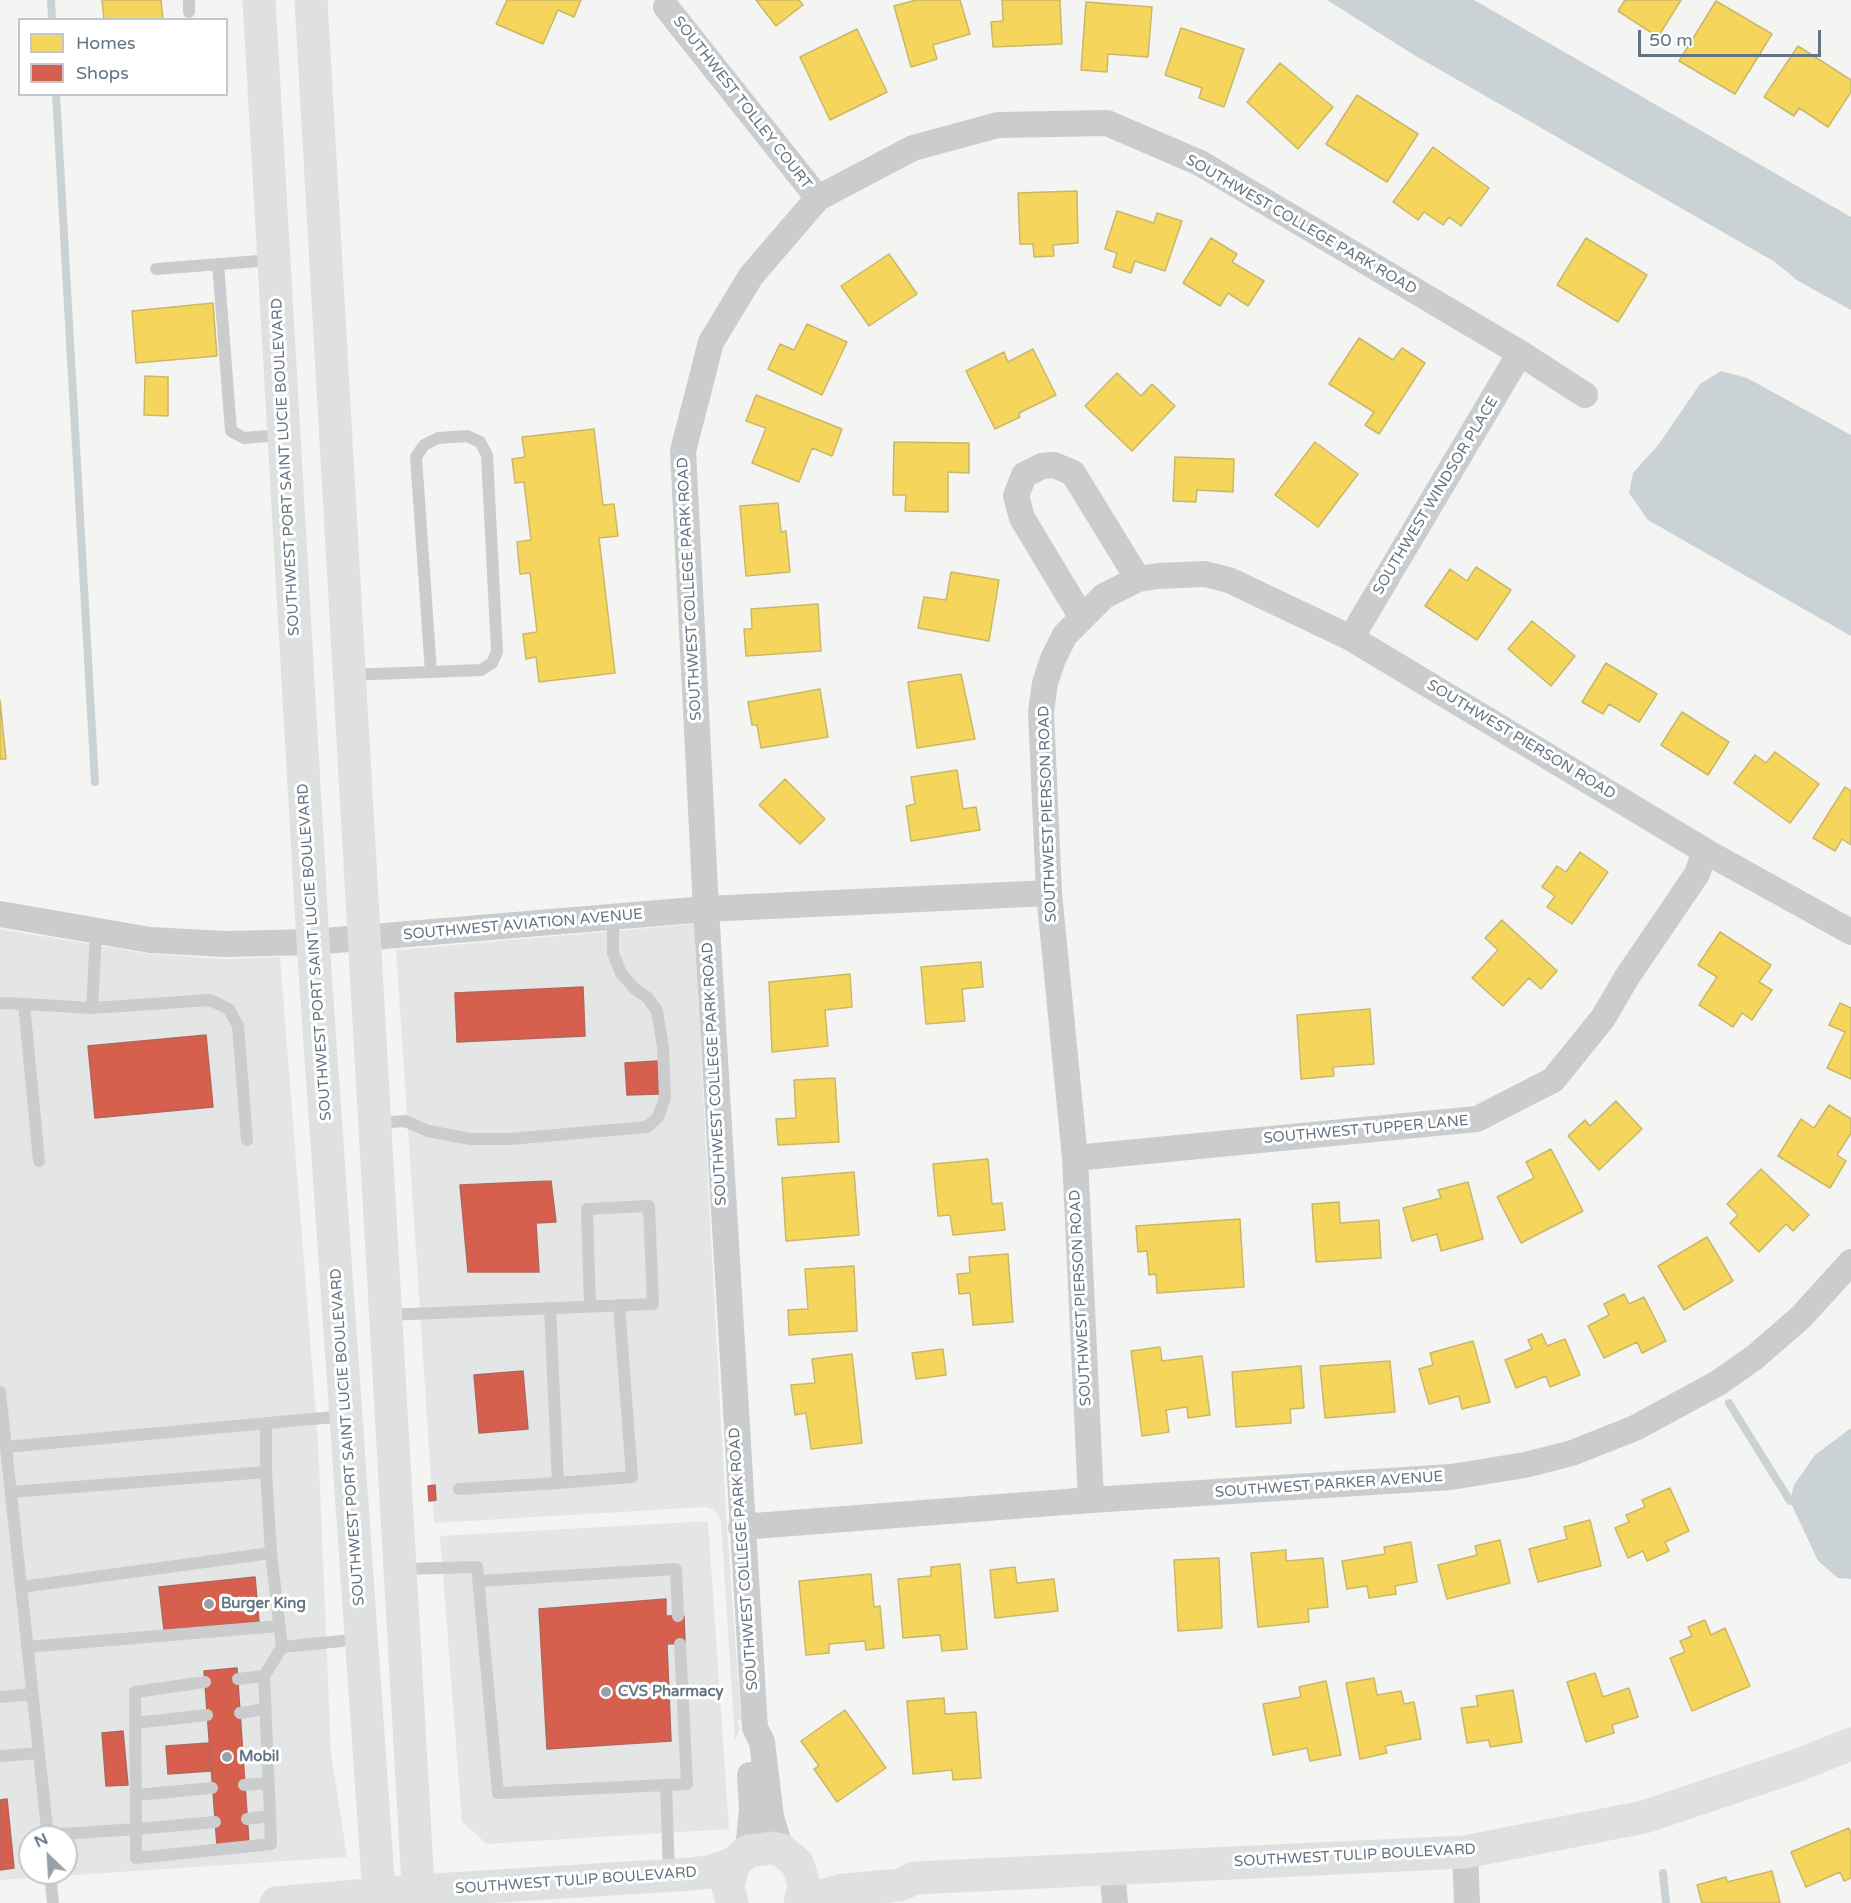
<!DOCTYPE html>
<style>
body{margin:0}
#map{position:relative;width:1851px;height:1903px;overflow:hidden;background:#f4f5f3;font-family:"Varela Round",sans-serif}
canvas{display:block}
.legend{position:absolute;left:18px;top:18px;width:210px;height:78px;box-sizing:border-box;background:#fff;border:2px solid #c1c7cd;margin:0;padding:8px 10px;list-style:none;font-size:18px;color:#657483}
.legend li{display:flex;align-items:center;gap:12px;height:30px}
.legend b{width:30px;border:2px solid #c1c7cd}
.north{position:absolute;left:18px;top:1825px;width:60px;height:60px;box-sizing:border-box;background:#fff;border:2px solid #c1c7cd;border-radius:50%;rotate:335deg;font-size:16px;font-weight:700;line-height:24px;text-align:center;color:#657483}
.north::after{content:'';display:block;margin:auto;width:21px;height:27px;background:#97a1aa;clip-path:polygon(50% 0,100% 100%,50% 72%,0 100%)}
.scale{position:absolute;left:1638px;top:30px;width:183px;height:27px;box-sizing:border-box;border:3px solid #657483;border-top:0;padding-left:8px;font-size:18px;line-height:21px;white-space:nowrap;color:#657483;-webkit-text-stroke:4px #fff;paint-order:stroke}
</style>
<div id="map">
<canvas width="1851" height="1903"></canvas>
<ul class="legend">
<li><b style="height:16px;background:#f6d55c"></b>Homes</li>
<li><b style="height:16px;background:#d6604d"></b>Shops</li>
</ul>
<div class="north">N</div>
<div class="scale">50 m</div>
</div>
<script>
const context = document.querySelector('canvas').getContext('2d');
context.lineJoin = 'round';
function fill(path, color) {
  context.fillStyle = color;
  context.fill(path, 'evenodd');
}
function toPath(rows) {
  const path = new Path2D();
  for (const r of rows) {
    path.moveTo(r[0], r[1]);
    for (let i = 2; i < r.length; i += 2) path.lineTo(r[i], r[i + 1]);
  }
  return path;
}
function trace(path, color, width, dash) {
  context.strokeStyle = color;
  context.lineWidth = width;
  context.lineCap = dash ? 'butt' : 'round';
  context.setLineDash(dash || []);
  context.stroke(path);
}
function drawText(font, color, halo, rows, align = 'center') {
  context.font = font + ' "Varela Round",sans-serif';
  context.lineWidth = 6;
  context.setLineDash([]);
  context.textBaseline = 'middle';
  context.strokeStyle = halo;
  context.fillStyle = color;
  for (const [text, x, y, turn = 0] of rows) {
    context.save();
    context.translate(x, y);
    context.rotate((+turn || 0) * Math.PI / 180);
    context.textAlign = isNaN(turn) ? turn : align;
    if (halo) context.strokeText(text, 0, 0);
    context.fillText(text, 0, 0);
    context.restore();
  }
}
fill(toPath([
 [694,924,726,1514,741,1719,737,1722,740,1728,735,1742,721,1521,714,1509,706,1507,434,1523,396,950],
 [0,929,150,954,226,959,280,957,318,1440,331,1753,347,1857,0,1880],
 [30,1837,66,1837,66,1873,30,1873],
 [708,1521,729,1829,487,1844,462,1822,440,1536]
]), '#e4e6e5');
fill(toPath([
 [1327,0,1474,0,1851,217,1851,310,1798,281,1775,262,1414,55],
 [1721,371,1747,378,1851,435,1851,636,1648,520,1629,493,1633,473,1659,444,1700,384],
 [1851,1428,1851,1579,1838,1578,1818,1561,1790,1501,1794,1485,1815,1455]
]), '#cad2d5');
const homes = toPath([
 [102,0,161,0,163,20,104,20,102,0],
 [507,0,581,0,574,17,558,10,543,44,496,24,507,0],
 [756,0,799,0,803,5,776,26,756,0],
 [916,0,960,0,970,34,933,45,937,59,911,67,894,6,916,0],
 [1002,0,1060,0,1062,44,993,47,991,22,1003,21,1002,0],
 [1625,0,1681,0,1658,37,1618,11,1625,0],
 [1716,1,1772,34,1735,94,1679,61,1716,1],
 [1086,2,1152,7,1148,57,1108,54,1107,72,1081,70,1086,2],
 [1181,28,1244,49,1224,107,1199,98,1202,88,1165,75,1181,28],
 [857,29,887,92,830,120,800,57,857,29],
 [1798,46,1851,80,1851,92,1828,127,1799,108,1794,116,1764,97,1798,46],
 [1280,63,1333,107,1298,149,1247,102,1280,63],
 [1357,95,1418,134,1387,182,1326,144,1357,95],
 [1433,147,1489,188,1461,226,1449,217,1443,225,1424,212,1418,220,1393,202,1433,147],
 [1077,191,1078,243,1053,245,1054,256,1034,257,1033,244,1020,244,1018,193,1077,191],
 [1117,211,1154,223,1157,213,1182,221,1165,271,1135,261,1131,273,1113,267,1117,253,1105,249,1117,211],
 [1211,238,1237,254,1232,262,1264,281,1248,306,1228,293,1220,306,1183,283,1211,238],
 [1586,238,1647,275,1618,322,1557,285,1586,238],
 [889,254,917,294,869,326,841,286,889,254],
 [213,303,217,356,136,363,132,311,213,303],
 [807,324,847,342,822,395,768,369,780,344,794,350,807,324],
 [1359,338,1393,360,1402,348,1425,363,1379,434,1365,425,1374,412,1329,384,1359,338],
 [1033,349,1056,395,1019,413,1020,417,995,429,966,371,1004,352,1008,362,1033,349],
 [1117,373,1141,396,1152,384,1175,406,1132,451,1085,406,1117,373],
 [145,376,168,377,168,416,144,415,145,376],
 [756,395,842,429,832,456,812,448,799,482,752,463,766,428,746,421,756,395],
 [594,429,603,505,614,504,618,536,599,538,615,673,539,682,536,657,526,659,523,634,537,632,530,573,520,574,517,542,531,540,524,482,515,483,512,459,525,457,522,437,594,429],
 [894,442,969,443,969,473,948,472,948,512,905,511,906,495,893,495,894,442],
 [1315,442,1358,474,1318,527,1275,495,1315,442],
 [1175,457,1234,459,1233,492,1197,490,1196,502,1173,501,1175,457],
 [778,503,781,532,786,531,790,572,746,576,740,506,778,503],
 [1476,567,1511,590,1477,640,1425,606,1450,569,1467,581,1476,567],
 [951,572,999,580,989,641,918,628,924,597,946,600,951,572],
 [818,604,821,651,746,656,744,629,752,629,751,609,818,604],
 [1532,621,1575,656,1551,686,1508,649,1532,621],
 [1606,663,1657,694,1639,722,1609,704,1603,714,1582,702,1606,663],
 [961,674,975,739,917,748,908,682,961,674],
 [820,689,828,737,761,748,757,725,752,725,748,702,820,689],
 [0,700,6,759,0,759,0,700],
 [1682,712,1729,742,1708,775,1661,745,1682,712],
 [1775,752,1819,784,1790,823,1734,783,1755,755,1766,763,1775,752],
 [957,770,963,809,976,807,980,830,911,841,906,806,915,804,911,777,957,770],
 [785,779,825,819,800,844,759,805,785,779],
 [1845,787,1851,791,1851,845,1842,839,1835,851,1813,838,1845,787],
 [1580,852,1608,872,1572,924,1547,907,1555,896,1542,887,1557,866,1566,872,1580,852],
 [1502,920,1557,971,1541,989,1529,978,1503,1006,1472,978,1498,950,1485,938,1502,920],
 [1720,932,1771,965,1759,982,1772,990,1752,1020,1742,1013,1733,1027,1699,1005,1717,977,1698,965,1720,932],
 [981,962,983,987,962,989,965,1021,926,1024,921,967,981,962],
 [850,974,852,1007,825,1010,828,1046,772,1052,769,982,850,974],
 [1840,1003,1851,1008,1851,1079,1827,1068,1845,1032,1829,1025,1840,1003],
 [1370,1009,1374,1064,1333,1067,1334,1076,1301,1079,1297,1015,1370,1009],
 [835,1078,839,1142,778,1145,776,1119,796,1118,794,1080,835,1078],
 [1616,1101,1642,1129,1599,1170,1568,1136,1585,1120,1590,1126,1616,1101],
 [1829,1105,1851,1119,1851,1133,1837,1155,1846,1161,1830,1188,1778,1156,1801,1119,1814,1128,1829,1105],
 [1551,1149,1583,1211,1521,1243,1497,1197,1534,1178,1526,1162,1551,1149],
 [988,1159,992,1204,1002,1203,1005,1230,953,1235,950,1215,938,1216,933,1164,988,1159],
 [1761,1169,1809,1215,1793,1231,1786,1224,1759,1252,1730,1223,1738,1215,1727,1204,1761,1169],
 [854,1172,859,1235,786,1241,782,1178,854,1172],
 [1468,1182,1483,1239,1441,1251,1437,1234,1412,1241,1403,1208,1441,1198,1438,1190,1468,1182],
 [1339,1202,1340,1223,1379,1220,1381,1258,1316,1262,1312,1204,1339,1202],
 [1240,1219,1244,1287,1157,1293,1156,1274,1149,1275,1147,1251,1138,1252,1136,1226,1240,1219],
 [1707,1237,1733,1281,1684,1310,1658,1266,1707,1237],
 [1008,1254,1013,1322,973,1325,970,1293,959,1294,957,1274,970,1273,969,1257,1008,1254],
 [854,1266,857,1331,789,1335,788,1310,808,1309,805,1269,854,1266],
 [1624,1294,1629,1304,1644,1297,1666,1341,1642,1353,1637,1342,1604,1358,1588,1326,1609,1315,1604,1304,1624,1294],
 [1542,1334,1547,1346,1565,1339,1580,1375,1550,1387,1546,1376,1516,1388,1505,1360,1532,1349,1528,1340,1542,1334],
 [1473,1341,1490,1402,1462,1409,1459,1396,1429,1404,1419,1369,1433,1365,1430,1353,1473,1341],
 [1160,1347,1162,1361,1202,1356,1210,1415,1188,1418,1187,1407,1166,1410,1169,1432,1142,1436,1131,1351,1160,1347],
 [943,1349,946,1375,916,1379,912,1353,943,1349],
 [852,1354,862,1443,811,1449,806,1413,795,1415,791,1385,815,1383,812,1359,852,1354],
 [1390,1361,1395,1412,1325,1418,1320,1366,1390,1361],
 [1301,1366,1304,1408,1290,1409,1291,1423,1236,1427,1232,1372,1301,1366],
 [1670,1488,1689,1531,1665,1542,1669,1551,1647,1561,1643,1551,1628,1558,1615,1528,1629,1522,1626,1515,1645,1507,1642,1500,1670,1488],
 [1590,1520,1601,1566,1538,1582,1529,1549,1567,1539,1564,1527,1590,1520],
 [1500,1540,1510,1583,1447,1599,1438,1565,1477,1555,1475,1546,1500,1540],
 [1411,1542,1417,1582,1395,1586,1396,1594,1369,1598,1367,1586,1347,1589,1342,1561,1385,1554,1384,1547,1411,1542],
 [1286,1550,1286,1561,1323,1558,1328,1607,1308,1609,1309,1622,1258,1627,1251,1553,1286,1550],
 [1219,1558,1222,1628,1178,1631,1174,1560,1219,1558],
 [960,1564,967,1649,942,1651,940,1635,903,1638,898,1579,931,1576,931,1567,960,1564],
 [1015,1567,1017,1583,1054,1579,1058,1611,995,1618,990,1570,1015,1567],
 [871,1574,874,1607,880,1606,884,1648,866,1650,865,1641,829,1644,829,1653,806,1655,799,1581,871,1574],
 [1705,1620,1711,1635,1725,1628,1750,1686,1692,1711,1670,1658,1685,1652,1680,1641,1692,1636,1688,1627,1705,1620],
 [1595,1673,1603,1697,1629,1688,1638,1717,1612,1725,1614,1733,1586,1742,1567,1682,1595,1673],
 [1374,1678,1377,1695,1401,1691,1404,1704,1414,1702,1421,1739,1385,1746,1387,1753,1360,1759,1346,1683,1374,1678],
 [1326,1681,1341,1755,1310,1761,1307,1748,1273,1755,1263,1704,1301,1697,1299,1687,1326,1681],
 [1513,1690,1522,1742,1490,1747,1489,1740,1467,1743,1461,1708,1478,1706,1476,1696,1513,1690],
 [944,1698,945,1714,976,1712,981,1778,953,1780,952,1770,913,1774,907,1701,944,1698],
 [845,1710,886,1768,837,1802,814,1769,819,1766,801,1741,845,1710],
 [1849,1828,1851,1834,1851,1878,1844,1881,1840,1872,1806,1887,1791,1852,1849,1828],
 [1772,1871,1780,1903,1702,1903,1697,1885,1726,1877,1727,1882,1772,1871]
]);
fill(homes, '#f6d55c');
trace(homes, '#cab868', 1.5);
const shops = toPath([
 [583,987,585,1036,457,1042,455,993,583,987],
 [206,1035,213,1107,95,1118,88,1046,206,1035],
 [658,1061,659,1094,627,1095,625,1063,658,1061],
 [551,1181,556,1222,536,1223,539,1272,468,1272,460,1185,551,1181],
 [523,1371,528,1429,479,1433,474,1375,523,1371],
 [435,1485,436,1500,429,1501,428,1486,435,1485],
 [255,1577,259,1622,164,1630,159,1587,255,1577],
 [666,1599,666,1616,684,1616,685,1643,667,1644,671,1741,547,1749,539,1609,666,1599],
 [237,1668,249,1843,217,1846,204,1671,237,1668],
 [123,1731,128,1785,106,1786,102,1733,123,1731],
 [209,1743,211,1771,168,1774,166,1746,209,1743],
 [7,1799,14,1868,0,1870,0,1800,7,1799]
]);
fill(shops, '#d6604d');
trace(shops, '#b4665d', 1.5);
trace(toPath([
 [51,0,52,20],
 [56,94,95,782],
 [1729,1403,1790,1501],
 [1663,1873,1666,1903]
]), '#cad2d5', 8);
trace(toPath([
 [189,0,189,12],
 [218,264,231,431,244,438,282,435],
 [156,269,272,260],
 [349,675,374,674,431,672,481,670,492,663,497,652,487,455,480,442,467,436,438,438,424,445,416,457,431,672],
 [0,1003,24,1004,39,1161],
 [24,1004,92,1008,210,1000,229,1009,238,1026,247,1140],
 [92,1008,96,932],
 [377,1123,405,1121,428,1131,470,1139,510,1139,647,1127,658,1117,665,1098,663,1047,657,1011,648,998,634,988,621,973,613,953,613,917],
 [550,1308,558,1483,632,1477,619,1305],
 [387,1315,653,1304,649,1206,587,1209,590,1306],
 [0,1392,48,1837],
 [6,1447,345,1416],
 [266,1472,266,1423],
 [459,1489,558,1483],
 [11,1492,266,1472,271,1553],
 [403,1569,477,1567,498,1793,687,1784,680,1644],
 [479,1581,676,1569,678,1616],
 [21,1587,271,1553,282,1647],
 [27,1647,279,1626],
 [238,1679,264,1676,282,1647,361,1639],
 [0,1697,32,1694],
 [240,1713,266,1709],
 [135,1723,207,1715],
 [0,1756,39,1753],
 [244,1785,269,1783],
 [666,1785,669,1874],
 [136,1795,212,1788],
 [247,1819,270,1816,264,1676],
 [215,1822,136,1829,136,1858,271,1844,270,1816],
 [47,1835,136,1829,135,1692,205,1682],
 [50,1873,53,1903]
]), '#cacccd', 12);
trace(toPath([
 [666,7,818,198],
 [1081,616,1022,518,1016,496,1024,475,1042,466,1054,465,1073,473,1138,579],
 [1351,638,1520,353],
 [0,914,150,940,225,944,313,942,706,909,1049,893],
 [1075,1158,1477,1119,1553,1080,1603,1018,1627,977,1697,874,1705,851],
 [1091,1500,1075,1158,1049,893,1041,712,1045,683,1053,659,1065,635,1104,596,1138,579,1159,576,1205,574,1229,580,1351,638,1705,851,1851,932],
 [741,1527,1091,1500,1451,1477,1525,1465,1572,1453,1635,1428,1718,1383,1755,1357,1801,1317,1851,1262],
 [781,1850,771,1817,762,1742,755,1728,706,909,683,451,711,342,751,276,818,198,913,148,998,125,1107,123,1200,163,1520,353,1585,395],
 [748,1851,752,1809,750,1775],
 [1465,1852,1467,1903],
 [1112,1868,1115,1903]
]), '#cacccd', 26);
trace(toPath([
 [418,1891,692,1874,709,1872,733,1864],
 [801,1901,844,1890,900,1885,915,1878,1465,1852,1644,1817,1796,1766,1851,1744],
 [732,1903,728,1887,733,1864,748,1851,771,1848,781,1850,798,1864,804,1886,800,1903]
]), '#dfe0e0', 33);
trace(toPath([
 [259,0,313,942,379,1893],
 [311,0,419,1903],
 [276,1903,402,1892]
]), '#dfe0e0', 33);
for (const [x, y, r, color] of [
 [209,1604,6,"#97a1aa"],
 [606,1692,6,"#97a1aa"],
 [227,1757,6,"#97a1aa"]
]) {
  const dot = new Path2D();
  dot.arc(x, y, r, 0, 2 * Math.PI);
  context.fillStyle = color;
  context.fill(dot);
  trace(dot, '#fff', 2);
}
drawText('15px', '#657483', '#fff', [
 ["SOUTHWEST TOLLEY COURT",742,103,52],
 ["SOUTHWEST COLLEGE PARK ROAD",1301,225,30],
 ["SOUTHWEST PORT SAINT LUCIE BOULEVARD",286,467,-93],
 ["SOUTHWEST WINDSOR PLACE",1436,496,-59],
 ["SOUTHWEST COLLEGE PARK ROAD",690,589,-93],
 ["SOUTHWEST PIERSON ROAD",1521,740,31],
 ["SOUTHWEST PIERSON ROAD",1048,814,-92],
 ["SOUTHWEST AVIATION AVENUE",523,925,-5],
 ["SOUTHWEST PORT SAINT LUCIE BOULEVARD",315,952,-94],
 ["SOUTHWEST COLLEGE PARK ROAD",715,1074,-93],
 ["SOUTHWEST TUPPER LANE",1366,1130,-5],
 ["SOUTHWEST PIERSON ROAD",1081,1298,-93],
 ["SOUTHWEST PORT SAINT LUCIE BOULEVARD",348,1437,-94],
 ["SOUTHWEST PARKER AVENUE",1329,1485,-4],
 ["SOUTHWEST COLLEGE PARK ROAD",744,1559,-94],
 ["SOUTHWEST TULIP BOULEVARD",1355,1856,-3],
 ["SOUTHWEST TULIP BOULEVARD",576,1881,-4]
]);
drawText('bold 15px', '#657483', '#fff', [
 ["Burger King",221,1604],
 ["CVS Pharmacy",618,1692],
 ["Mobil",239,1757]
], 'left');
</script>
